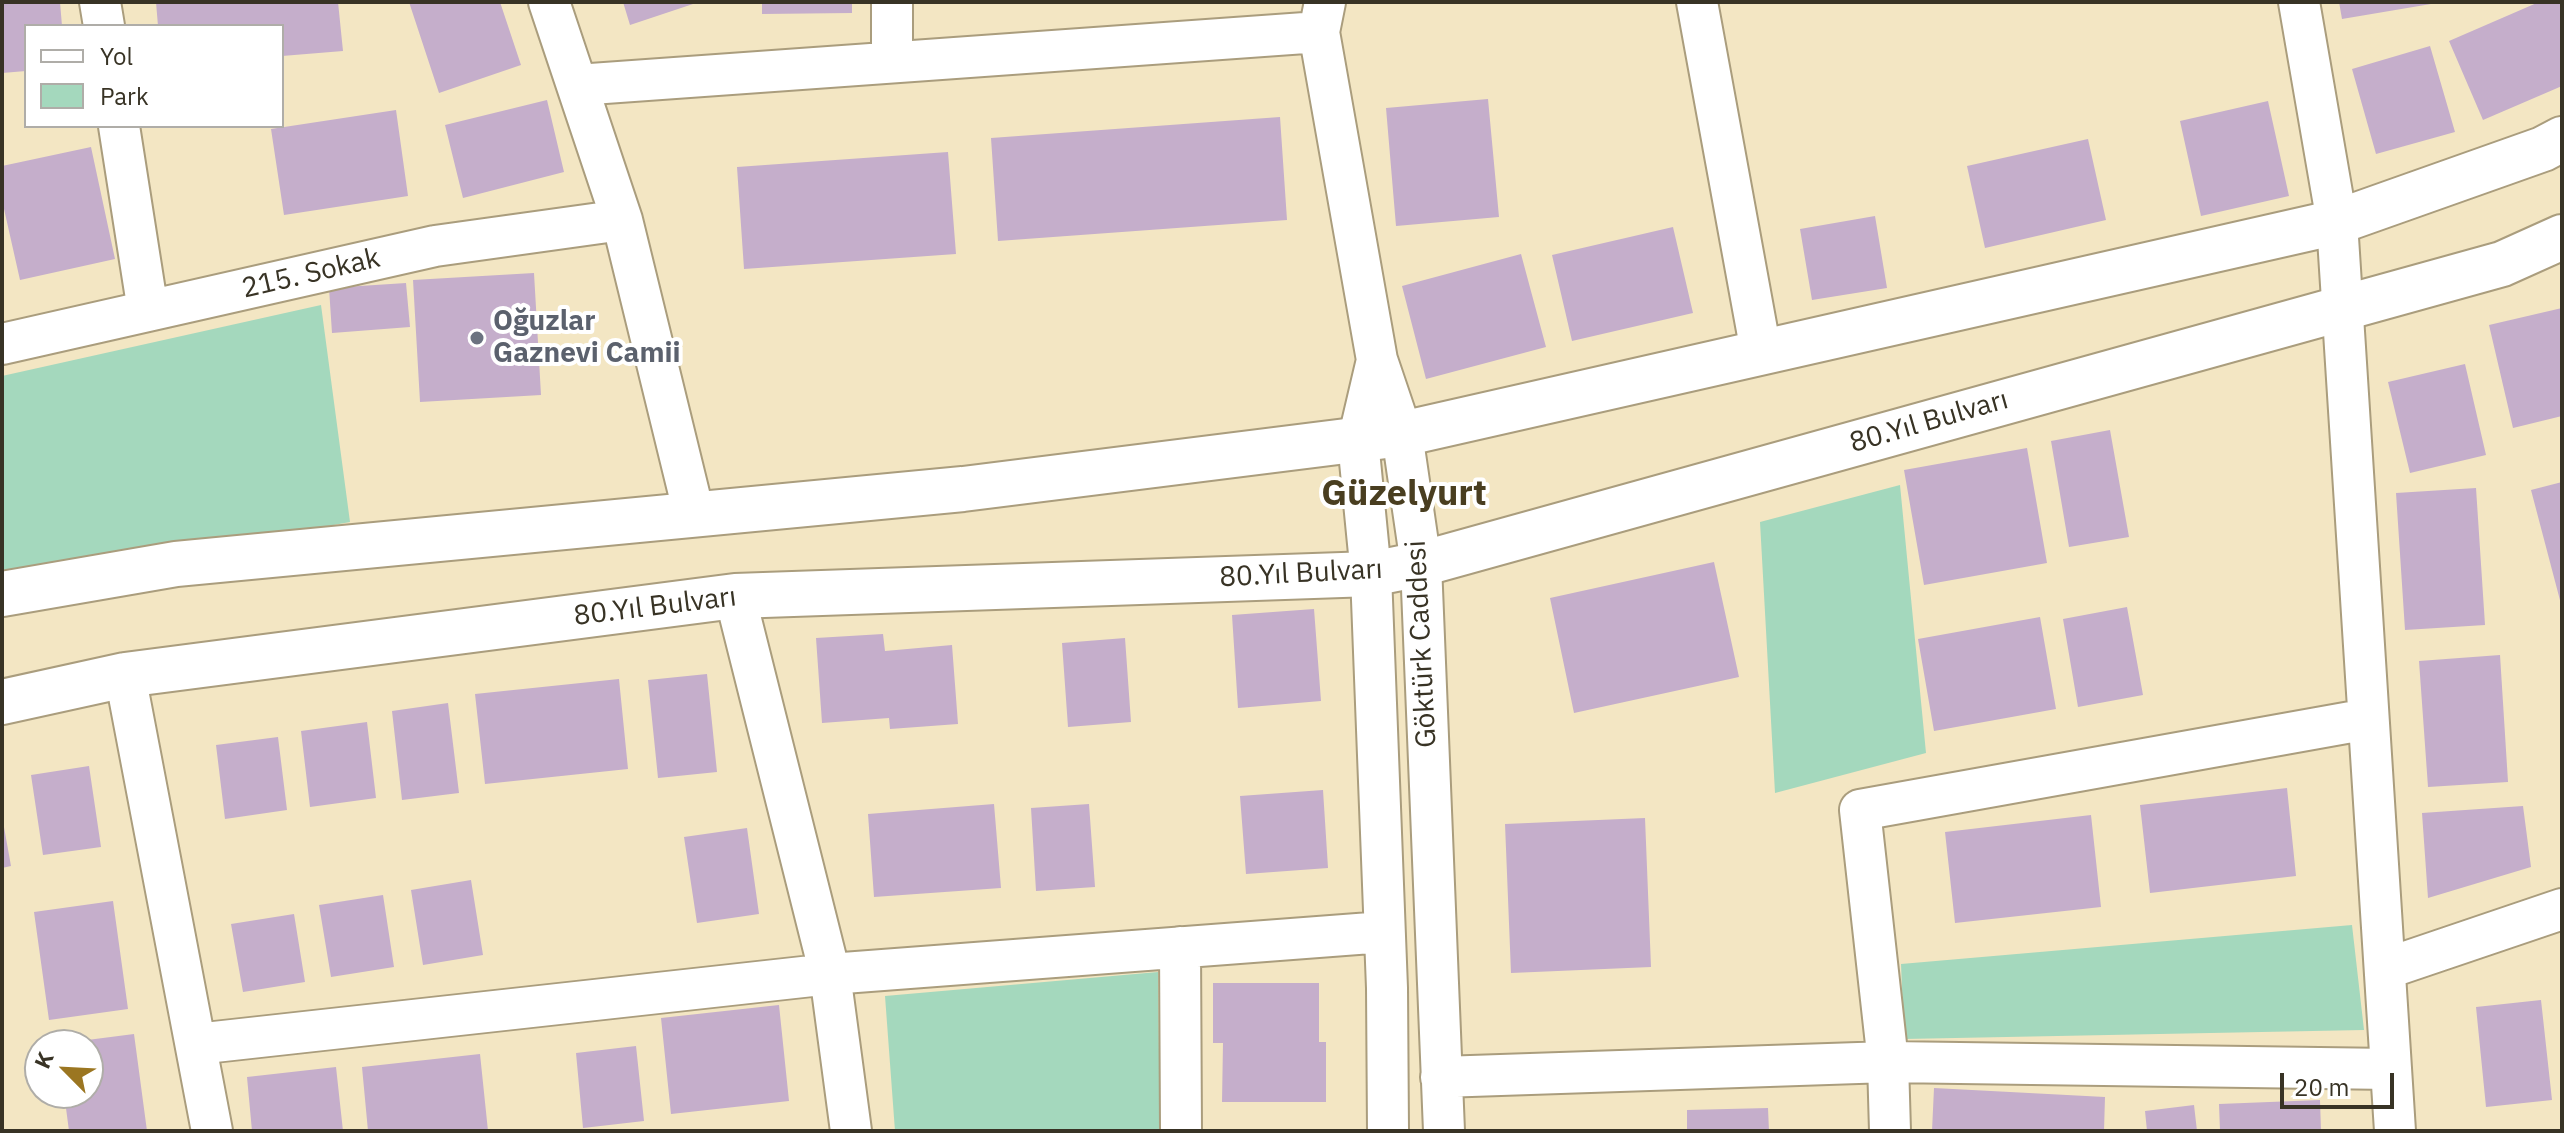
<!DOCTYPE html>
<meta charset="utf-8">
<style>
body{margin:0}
#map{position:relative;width:2564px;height:1133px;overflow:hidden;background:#f3e6c3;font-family:"IBM Plex Sans",sans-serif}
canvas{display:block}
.frame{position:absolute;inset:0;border:4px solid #383325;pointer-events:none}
.legend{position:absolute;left:24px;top:24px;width:260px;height:104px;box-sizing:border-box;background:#fff;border:2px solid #afada8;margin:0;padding:10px 14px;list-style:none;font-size:24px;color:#383325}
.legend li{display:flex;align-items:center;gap:16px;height:40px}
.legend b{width:40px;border:2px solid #afada8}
.north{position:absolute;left:24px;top:1029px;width:80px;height:80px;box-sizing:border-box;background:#fff;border:2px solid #afada8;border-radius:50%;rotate:294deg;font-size:22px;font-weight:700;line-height:32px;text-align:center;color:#383325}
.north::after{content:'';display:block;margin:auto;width:28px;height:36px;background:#9b7621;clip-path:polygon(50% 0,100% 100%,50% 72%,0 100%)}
.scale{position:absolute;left:2280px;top:1073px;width:114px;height:36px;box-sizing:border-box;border:4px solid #383325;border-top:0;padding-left:10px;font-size:24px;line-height:28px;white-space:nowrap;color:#383325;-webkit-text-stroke:6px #fff;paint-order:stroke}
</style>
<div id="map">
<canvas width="2564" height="1133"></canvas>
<div class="frame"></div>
<ul class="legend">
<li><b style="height:10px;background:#fff"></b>Yol</li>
<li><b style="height:22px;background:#a4d8bd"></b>Park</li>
</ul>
<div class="north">K</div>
<div class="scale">20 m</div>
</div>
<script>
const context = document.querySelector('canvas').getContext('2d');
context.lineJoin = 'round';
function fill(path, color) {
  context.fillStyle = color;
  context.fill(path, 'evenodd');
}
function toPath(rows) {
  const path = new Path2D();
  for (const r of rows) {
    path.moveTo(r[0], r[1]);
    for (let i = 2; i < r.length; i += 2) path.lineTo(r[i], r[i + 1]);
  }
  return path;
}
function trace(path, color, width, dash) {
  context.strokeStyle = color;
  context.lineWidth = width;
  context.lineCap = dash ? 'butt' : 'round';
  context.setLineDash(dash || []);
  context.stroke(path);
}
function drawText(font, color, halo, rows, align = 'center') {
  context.font = font + ' "IBM Plex Sans",sans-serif';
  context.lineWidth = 8;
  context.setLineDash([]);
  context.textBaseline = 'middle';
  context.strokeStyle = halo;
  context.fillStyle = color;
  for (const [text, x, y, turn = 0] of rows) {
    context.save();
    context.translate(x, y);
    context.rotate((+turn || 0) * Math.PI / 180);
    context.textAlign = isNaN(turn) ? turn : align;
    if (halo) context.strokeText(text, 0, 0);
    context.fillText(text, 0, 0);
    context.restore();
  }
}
fill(toPath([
 [321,305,350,522,2,586,2,376],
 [1900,485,1926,753,1775,793,1760,522],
 [2352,925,2364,1030,1904,1039,1901,964],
 [1158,972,1160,1131,895,1131,885,996]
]), '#a4d8bd');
fill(toPath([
 [2,2,60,2,62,26,26,26,26,71,2,73],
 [156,2,338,2,343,51,282,56,282,26,158,26],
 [409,2,500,2,521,65,439,93],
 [623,2,696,2,696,3,630,25],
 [762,2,852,2,852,13,762,14],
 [2339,2,2431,2,2431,4,2342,19],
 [2539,2,2562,2,2562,86,2483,120,2449,41],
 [2430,46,2455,132,2376,154,2352,69],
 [1488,99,1499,217,1396,226,1386,108],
 [547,100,564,172,463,198,445,125],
 [2268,101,2289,196,2201,216,2180,121],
 [396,110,408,196,284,215,271,129],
 [1280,117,1287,220,998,241,991,138],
 [2088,139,2106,220,1985,248,1967,166],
 [91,147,115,259,20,280,2,200,2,166],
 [948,152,956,254,744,269,737,167],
 [1875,216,1887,288,1812,300,1800,229],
 [1673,227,1693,313,1572,341,1552,255],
 [1521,254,1546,347,1426,379,1402,286],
 [534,273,541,395,420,402,413,280],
 [406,283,410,327,332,333,329,288],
 [2562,308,2562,416,2513,428,2489,325],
 [2465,364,2486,455,2410,473,2388,382],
 [2110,430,2129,537,2069,547,2051,441],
 [2027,448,2047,563,1924,585,1904,470],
 [2562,482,2562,604,2561,604,2531,490],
 [2476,488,2485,625,2405,630,2396,493],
 [1714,562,1739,677,1574,713,1550,598],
 [2127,607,2143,695,2078,707,2063,619],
 [1314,609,1321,701,1238,708,1232,615],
 [2040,617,2056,709,1934,731,1918,639],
 [883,634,885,651,952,645,958,724,890,729,889,718,822,723,816,638],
 [1125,638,1131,722,1068,727,1062,643],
 [2500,655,2508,782,2428,787,2419,661],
 [707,674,717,772,658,778,648,680],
 [619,679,628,769,485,784,475,694],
 [448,703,459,793,402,800,392,711],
 [367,722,376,798,310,807,301,731],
 [278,737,287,810,225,819,216,745],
 [89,766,101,847,43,855,31,775],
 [2287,788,2296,876,2150,893,2140,805],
 [1323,790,1328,868,1246,874,1240,796],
 [994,804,1001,888,874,897,868,814],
 [1089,804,1095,887,1036,891,1031,808],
 [2523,806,2531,867,2428,898,2422,813],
 [2091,815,2101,907,1955,923,1945,832],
 [2,816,11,866,2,868],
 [1645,818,1651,967,1511,973,1505,824],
 [747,828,759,914,697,923,684,837],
 [471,880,483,955,423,965,411,890],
 [383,895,394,967,331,977,319,905],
 [113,901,128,1009,49,1020,34,912],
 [294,914,305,982,243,992,231,924],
 [1213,983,1319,983,1319,1042,1326,1042,1326,1102,1222,1102,1223,1043,1213,1043],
 [2541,1000,2552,1100,2486,1107,2476,1007],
 [779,1005,789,1101,671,1114,661,1018],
 [134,1034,147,1131,69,1131,64,1093,88,1093,88,1045,64,1043],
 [636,1046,644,1121,583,1128,576,1053],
 [480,1054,488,1131,368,1131,362,1067],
 [336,1067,343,1131,252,1131,247,1077],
 [1934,1088,2105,1097,2104,1131,1932,1131],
 [2320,1100,2321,1131,2220,1131,2219,1104],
 [2194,1105,2197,1131,2147,1131,2145,1111],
 [1768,1108,1769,1131,1687,1131,1687,1110]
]), '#c5aecb');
const minor = toPath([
 [100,2,104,26],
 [549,2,622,220,694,514],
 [892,2,892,62],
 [1325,2,1319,32,1377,360,1402,434,1421,564,1444,1131],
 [1697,2,1761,352],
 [2299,2,2337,222,2395,1131],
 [577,85,1319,32],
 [119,126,148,311],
 [2,344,435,246,622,220],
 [1377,360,1358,441,1371,574,1387,988,1388,1131],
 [735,596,830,974,851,1131],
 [125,675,212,1131],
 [1180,947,1181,1131],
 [2385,969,2562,909],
 [196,1044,830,974,1384,932],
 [1441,1077,1888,1062,2391,1069],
 [1890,1131,1888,1062,1860,810,2368,719]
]);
const tertiary = toPath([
 [2,594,176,564,963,489,1402,434,2337,222,2543,149,2562,139],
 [2,702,125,675,735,596,1371,574,1421,564,2502,264,2562,237]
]);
trace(minor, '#aa9d7d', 44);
trace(tertiary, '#aa9d7d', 48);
trace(minor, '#fff', 40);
trace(tertiary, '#fff', 44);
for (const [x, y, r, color] of [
 [477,338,8,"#6b7280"]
]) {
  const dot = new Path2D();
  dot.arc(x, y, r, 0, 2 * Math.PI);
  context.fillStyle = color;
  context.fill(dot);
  trace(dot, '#fff', 3);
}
drawText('28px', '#383325', '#fff', [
 ["215. Sokak",311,274,-13],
 ["80.Yıl Bulvarı",1929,422,-16],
 ["80.Yıl Bulvarı",1301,574,-3],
 ["80.Yıl Bulvarı",655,607,-7],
 ["Göktürk Caddesi",1422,644,-93]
]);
drawText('bold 28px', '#5b616d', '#fff', [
 ["Oğuzlar",493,322],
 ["Gaznevi Camii",493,354]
], 'left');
drawText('bold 36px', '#493e20', '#fff', [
 ["Güzelyurt",1404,495]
]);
</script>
